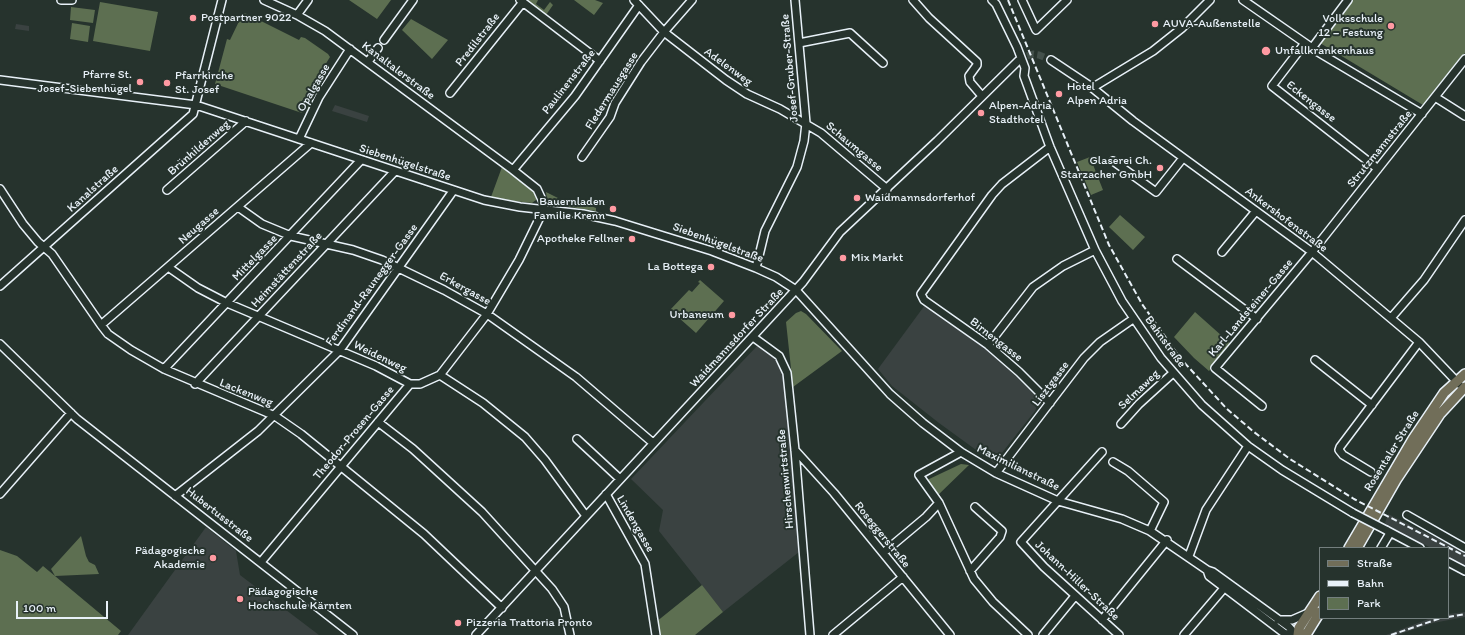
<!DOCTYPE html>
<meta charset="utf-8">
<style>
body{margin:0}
#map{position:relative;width:1465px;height:635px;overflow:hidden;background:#26332d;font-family:Itim,sans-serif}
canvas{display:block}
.legend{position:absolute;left:1319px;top:547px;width:130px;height:72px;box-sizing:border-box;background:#26332d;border:1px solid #747f7e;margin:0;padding:5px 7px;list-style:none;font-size:12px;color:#e8f1f8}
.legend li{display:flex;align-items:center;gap:8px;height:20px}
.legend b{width:20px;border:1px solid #747f7e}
.scale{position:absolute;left:16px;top:601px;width:92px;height:18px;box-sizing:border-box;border:2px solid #e8f1f8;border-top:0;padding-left:5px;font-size:12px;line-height:14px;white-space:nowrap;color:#e8f1f8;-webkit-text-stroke:3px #26332d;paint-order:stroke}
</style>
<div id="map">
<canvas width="1465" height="635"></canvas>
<ul class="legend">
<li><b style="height:5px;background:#716e59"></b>Straße</li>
<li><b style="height:5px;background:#e8f1f8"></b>Bahn</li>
<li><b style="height:11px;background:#5d6f51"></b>Park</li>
</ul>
<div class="scale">100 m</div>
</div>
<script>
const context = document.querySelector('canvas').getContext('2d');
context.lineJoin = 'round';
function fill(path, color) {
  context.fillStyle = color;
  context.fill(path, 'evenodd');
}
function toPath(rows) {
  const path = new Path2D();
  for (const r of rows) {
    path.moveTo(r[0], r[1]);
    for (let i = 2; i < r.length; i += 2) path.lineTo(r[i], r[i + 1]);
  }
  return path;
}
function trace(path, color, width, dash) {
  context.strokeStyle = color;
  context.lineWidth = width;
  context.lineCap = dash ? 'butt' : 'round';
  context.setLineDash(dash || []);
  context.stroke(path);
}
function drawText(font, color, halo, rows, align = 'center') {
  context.font = font + ' Itim,sans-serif';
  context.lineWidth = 4;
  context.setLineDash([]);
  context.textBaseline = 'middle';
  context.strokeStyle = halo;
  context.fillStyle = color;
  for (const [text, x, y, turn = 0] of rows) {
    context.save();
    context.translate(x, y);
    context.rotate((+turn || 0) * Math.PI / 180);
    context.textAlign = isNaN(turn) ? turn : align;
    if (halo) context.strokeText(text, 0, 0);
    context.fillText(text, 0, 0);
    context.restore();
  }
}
fill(toPath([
 [16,24,29,26,29,31,15,29],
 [335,105,369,116,367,122,332,111],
 [925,305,991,353,1040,399,1035,411,994,463,939,423,892,386,878,369],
 [757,346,769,352,776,358,783,371,799,552,723,612,659,531,663,510,631,479],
 [1388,514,1465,552,1465,566,1448,557,1448,548,1431,548,1388,526,1385,523],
 [206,527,236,551,240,575,319,635,128,635],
 [1465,612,1465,617,1433,623,1397,635,1386,635,1431,618,1448,618,1448,614]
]), '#3a4241');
fill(toPath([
 [349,0,391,0,377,19],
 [526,0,538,0,536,4,544,10,550,2,553,5,546,15],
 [574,0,595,0,603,3,594,15],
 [1352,0,1465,0,1465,53,1423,105,1320,43],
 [100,2,158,12,150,51,93,41],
 [71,7,95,10,93,23,70,20],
 [243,13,247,14,299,40,301,37,305,38,328,54,330,57,307,94,315,98,307,111,304,109,302,113,215,84,227,39,230,40],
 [411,19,448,40,432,59,402,30],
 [72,23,90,26,88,42,70,39],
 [1090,157,1103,190,1091,195,1077,162],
 [502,167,533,190,537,196,536,200,532,203,514,201,491,197],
 [546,192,558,198,554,204,547,199],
 [572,199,596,208,596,211,559,205,562,200,570,204],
 [1120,215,1145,237,1133,250,1109,227],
 [700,280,724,301,696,333,670,310,689,290,692,292,700,283,698,282],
 [801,311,806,314,842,351,793,387,786,322,796,313],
 [1195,312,1231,344,1209,371,1194,358,1174,337],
 [961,464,969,465,937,496,927,480],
 [81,536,86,556,89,562,95,565,99,574,55,576,51,569],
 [0,550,17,556,37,572,43,566,121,631,118,635,0,635],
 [702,585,723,612,695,635,658,635,656,622]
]), '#5d6f51');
trace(toPath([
 [1018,61,1024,57,1033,54,1039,55,1051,60]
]), '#43504b', 7, [7, 3.5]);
const minor = toPath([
 [61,0,72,0],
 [520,0,600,61],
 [634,0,664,32,726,80,747,94,780,109,821,133,887,189],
 [913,0,929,18,977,62,977,65,969,76,970,82,982,96],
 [992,0,996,4,1017,47,1025,68,1024,76,1050,147,1095,250,1122,301,1161,358,1202,405,1248,446,1282,470,1353,513],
 [1022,0,1036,30,1067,0],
 [1243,0,1318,52,1422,114],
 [297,15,308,0],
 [384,40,413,0],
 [799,43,850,33,883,63],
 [1305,43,1272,86,1378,169],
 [1312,48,1348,0],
 [1051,60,1090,86,1133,121,1312,252,1419,342,1459,384],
 [368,62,378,48],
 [0,80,196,105,484,200,520,207,583,214,615,221,712,251,756,268,776,277,796,290,890,394,923,423,961,452,996,473,1058,501,1122,519,1150,531,1207,570,1213,572,1289,627,1296,635],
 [1092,88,1153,51,1182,28,1210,0],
 [450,93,523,2],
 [1435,97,1465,116],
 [299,139,319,97,350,49],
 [582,157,610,117,615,103,641,62,664,32,692,0],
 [1113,161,1156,192,1183,158],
 [513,170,575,96,639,5],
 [0,189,23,224,38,242,52,254,101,325,108,334,131,350,164,369,275,416,301,434,424,534,502,608],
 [167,190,246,121],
 [238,207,262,224,291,236,353,250,382,260,444,290,487,314,576,377,653,443],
 [1222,252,1256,211],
 [1177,259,1257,319],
 [168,267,198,288,227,303,376,366,410,384],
 [756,268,765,231,797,167,804,141,806,123,795,0],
 [0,286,193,114,222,0],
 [1391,318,1424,280,1465,220],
 [101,325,311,143],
 [753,337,779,356,787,373,795,450,810,635],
 [0,344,77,419,353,635],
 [988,345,1033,287,1063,266,1095,250],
 [1315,360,1372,405],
 [164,369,361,160],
 [440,375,483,403,525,437,545,460,586,516],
 [195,384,395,171],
 [1050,403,1019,372,988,345,924,300,921,294,992,195,1002,184,1050,147],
 [1262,406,1215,368,1312,252,1465,59],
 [378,422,413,449,482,512,552,589,564,607,570,635],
 [1121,424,1139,404,1173,373],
 [577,439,620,479],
 [795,450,834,493,950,635],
 [961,452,919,475,939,503,974,579,993,602,1028,635],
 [1102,452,1021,542,1044,567,1119,635],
 [1113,462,1128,471,1164,502,1150,531],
 [1371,472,1343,455,1339,450,1340,447,1419,342],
 [996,473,1084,358,1100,342,1133,319],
 [0,494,71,413],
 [606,494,645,564,656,635],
 [175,496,258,431,340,350,453,191],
 [1407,515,1465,548],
 [1386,530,1420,548],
 [1381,548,1390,533],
 [883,553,926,517,939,503],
 [1189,556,1206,510,1248,446],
 [261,562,410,384,420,384,440,375,487,314,519,260,544,209,543,202,537,189,513,170,325,31,297,15,264,0],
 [1448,562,1465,571],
 [1207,570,1209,576,1284,633,1291,635],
 [970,571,1000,537,1002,531,975,507],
 [1102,620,1167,540],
 [1278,620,1292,620,1308,613],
 [476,635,803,282,840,232,937,141,1018,61],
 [833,635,903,577],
 [1043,635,1075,596],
 [1184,635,1225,587]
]);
const major = toPath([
 [1349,548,1413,439,1444,393,1465,374],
 [1357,548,1396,480,1440,414,1465,387],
 [1298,635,1299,628,1320,596],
 [1302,635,1307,633,1320,612]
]);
trace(minor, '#e8f1f8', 10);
trace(major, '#e8f1f8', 12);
trace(minor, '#26332d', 7);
trace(major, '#716e59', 9);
trace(toPath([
 [1008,0,1109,245,1142,304,1181,359,1227,409,1254,432,1290,459,1354,499,1465,556],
 [1448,617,1465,614],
 [1391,635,1441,618]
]), '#e8f1f8', 2, [6, 3]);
const minorBridge = toPath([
 [1353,513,1386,530]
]);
trace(minorBridge, '#e8f1f8', 10, []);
trace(minorBridge, '#26332d', 7);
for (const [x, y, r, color] of [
 [193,18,4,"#ff9aa2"],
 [1155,24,4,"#ff9aa2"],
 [1391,26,4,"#ff9aa2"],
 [1266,51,5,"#ff9aa2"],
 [140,82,4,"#ff9aa2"],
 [167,83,4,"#ff9aa2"],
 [1059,94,4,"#ff9aa2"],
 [981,113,4,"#ff9aa2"],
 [1160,168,4,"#ff9aa2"],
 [857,198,4,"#ff9aa2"],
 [613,209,4,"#ff9aa2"],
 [632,239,4,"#ff9aa2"],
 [843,258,4,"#ff9aa2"],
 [711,267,4,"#ff9aa2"],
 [732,315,4,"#ff9aa2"],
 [213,558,4,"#ff9aa2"],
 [240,599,4,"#ff9aa2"],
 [458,623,4,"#ff9aa2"]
]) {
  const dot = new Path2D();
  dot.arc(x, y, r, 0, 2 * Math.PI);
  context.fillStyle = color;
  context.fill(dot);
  trace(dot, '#26332d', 1.5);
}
drawText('12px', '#e8f1f8', '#26332d', [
 ["Postpartner 9022",201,18],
 ["Volksschule",1383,19,"right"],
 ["12 – Festung",1383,33,"right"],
 ["AUVA-Außenstelle",1163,24],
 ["Unfallkrankenhaus",1275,51],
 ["Pfarre St.",132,75,"right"],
 ["Josef-Siebenhügel",132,89,"right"],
 ["Pfarrkirche",175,76],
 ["St. Josef",175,90],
 ["Hotel",1067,87],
 ["Alpen Adria",1067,101],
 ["Alpen-Adria",989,106],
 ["Stadthotel",989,120],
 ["Glaserei Ch.",1152,161,"right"],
 ["Starzacher GmbH",1152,175,"right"],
 ["Waidmannsdorferhof",865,198],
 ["Bauernladen",605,202,"right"],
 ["Familie Krenn",605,216,"right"],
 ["Apotheke Fellner",624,239,"right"],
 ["Mix Markt",851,258],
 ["La Bottega",703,267,"right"],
 ["Urbaneum",724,315,"right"],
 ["Pädagogische",205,551,"right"],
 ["Akademie",205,565,"right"],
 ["Pädagogische",248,592],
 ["Hochschule Kärnten",248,606],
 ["Pizzeria Trattoria Pronto",466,623]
], 'left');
drawText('12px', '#e8f1f8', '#26332d', [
 ["Predilstraße",478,40,-52],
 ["Adelenweg",728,67,36],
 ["Josef-Gruber-Straße",790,68,-95],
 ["Kanaltalerstraße",398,71,37],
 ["Paulinenstraße",569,82,-52],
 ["Opalgasse",314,88,-60],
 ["Fledermausgasse",612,91,-58],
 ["Eckengasse",1311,102,38],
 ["Schaumgasse",854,147,40],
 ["Brünhildenweg",199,148,-41],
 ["Strutzmannstraße",1380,149,-51],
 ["Siebenhügelstraße",405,163,18],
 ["Kanalstraße",93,189,-42],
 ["Ankershofenstraße",1286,220,37],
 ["Neugasse",199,226,-41],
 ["Siebenhügelstraße",718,243,20],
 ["Mittelgasse",255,258,-46],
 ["Heimstättenstraße",287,270,-47],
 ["Ferdinand-Raunegger-Gasse",372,285,-54],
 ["Erkergasse",465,289,29],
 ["Karl-Landsteiner-Gasse",1251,308,-50],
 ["Waidmannsdorfer Straße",737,338,-47],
 ["Birnengasse",996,340,38],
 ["Bahnstraße",1165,342,54],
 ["Weidenweg",380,357,26],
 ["Lisztgasse",1051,384,-53],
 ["Selmaweg",1139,390,-44],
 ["Lackenweg",246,393,22],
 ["Theodor-Prosen-Gasse",354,433,-50],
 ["Rosentaler Straße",1392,451,-58],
 ["Maximilianstraße",1018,468,26],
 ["Hirschenwirtstraße",786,479,-95],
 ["Hubertusstraße",219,515,38],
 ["Lindengasse",635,524,60],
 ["Roseggerstraße",882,535,51],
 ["Johann-Hiller-Straße",1077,581,43]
]);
</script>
